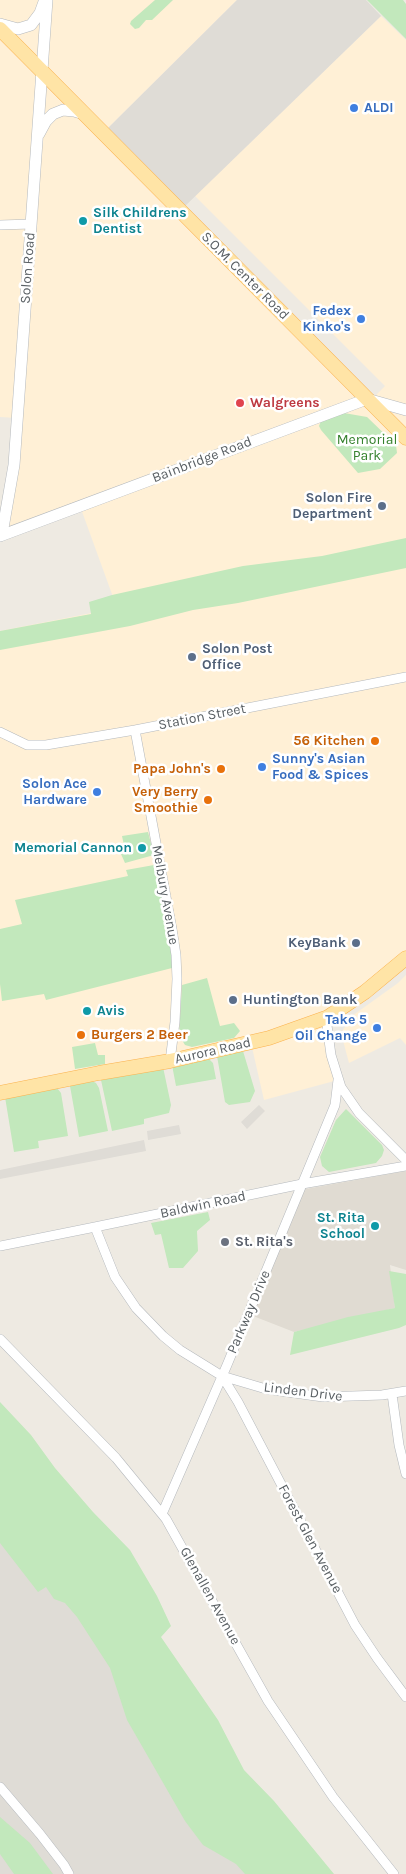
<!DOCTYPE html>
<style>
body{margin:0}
canvas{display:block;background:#eeeae2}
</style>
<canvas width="406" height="1874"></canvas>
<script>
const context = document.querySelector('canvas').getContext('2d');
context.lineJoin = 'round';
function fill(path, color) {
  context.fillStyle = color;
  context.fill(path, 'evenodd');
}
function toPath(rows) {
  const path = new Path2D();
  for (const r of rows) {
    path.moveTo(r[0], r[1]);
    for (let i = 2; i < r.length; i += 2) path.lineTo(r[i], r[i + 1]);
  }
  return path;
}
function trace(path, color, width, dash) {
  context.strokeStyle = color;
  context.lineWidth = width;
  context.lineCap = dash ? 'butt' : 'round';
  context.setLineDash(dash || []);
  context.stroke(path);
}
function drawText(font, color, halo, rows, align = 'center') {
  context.font = font + ' Karla,sans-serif';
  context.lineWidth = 5;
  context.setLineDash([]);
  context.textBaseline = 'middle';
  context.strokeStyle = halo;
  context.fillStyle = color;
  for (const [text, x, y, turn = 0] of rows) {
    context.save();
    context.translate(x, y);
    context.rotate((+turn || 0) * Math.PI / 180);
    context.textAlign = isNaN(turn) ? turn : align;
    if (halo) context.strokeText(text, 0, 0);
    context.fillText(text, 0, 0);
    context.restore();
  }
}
fill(toPath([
 [0,0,237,0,103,133,370,401,385,386,195,196,381,16,406,40,406,958,326,1018,338,1080,264,1100,251,1043,0,1093,0,631,117,608,80,506,0,536,17,418,0,417],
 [406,975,406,1045,400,1038,349,1063,341,1033,352,1016,398,983]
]), '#fff0d6');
fill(toPath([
 [237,0,366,0,381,16,180,211,103,133],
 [259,1105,265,1111,247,1129,241,1122],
 [179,1125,181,1134,148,1140,147,1131],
 [144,1140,146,1151,0,1179,0,1170],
 [0,1499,253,1874,0,1874]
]), '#dfdcd6');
fill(toPath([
 [406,1171,406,1270,390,1265,395,1308,294,1332,248,1314,300,1190]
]), '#e0dbd2');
fill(toPath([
 [155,0,173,0,152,20,146,20,139,28,135,29,130,24,131,21],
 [367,0,403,0,406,4,406,39],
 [344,413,367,417,396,445,397,453,380,469,358,473,321,430,319,426,321,421],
 [406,538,406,568,238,603,193,610,130,626,0,650,0,631,91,614,89,602,112,595,243,566,322,556],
 [148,832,154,855,125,863,121,854,125,850,122,836],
 [154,865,176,967,46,1000,44,994,2,1001,0,984,0,929,22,924,15,900,128,876,126,870],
 [207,978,220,1026,234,1023,240,1031,234,1038,192,1047,185,1045,179,1035,182,985],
 [95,1043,98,1055,105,1055,105,1064,75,1069,72,1047],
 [243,1051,255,1091,250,1102,229,1105,225,1102,217,1056],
 [208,1058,213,1063,216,1079,176,1086,172,1065],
 [163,1067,171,1105,169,1113,144,1119,144,1124,112,1131,101,1080],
 [92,1081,96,1083,99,1088,108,1131,79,1137,70,1086],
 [57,1088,61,1093,68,1136,38,1141,39,1148,14,1152,5,1097],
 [346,1109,382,1145,384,1150,382,1156,376,1163,329,1172,322,1166,320,1157,336,1120],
 [208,1212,210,1220,197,1231,198,1251,183,1268,169,1268,161,1234,155,1235,151,1223],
 [389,1271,406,1274,406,1325,399,1328,290,1355,294,1332,348,1317,395,1308],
 [0,1402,31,1435,55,1468,93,1512,130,1550,157,1596,171,1626,161,1637,218,1720,244,1770,274,1801,334,1874,245,1874,236,1864,203,1845,185,1821,127,1720,110,1668,77,1617,65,1603,54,1599,46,1587,38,1592,0,1543],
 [0,1817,30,1843,53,1874,14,1874,0,1854]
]), '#c2e8bc');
const minor = toPath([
 [0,225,31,224],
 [135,730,172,929,176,955,177,979,175,1022,170,1061],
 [0,732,27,745,46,745,135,730,406,677],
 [326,1018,331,1055,341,1087,359,1113,406,1160],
 [95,1227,115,1277,136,1308,163,1336,180,1350,222,1376,266,1389,323,1397,382,1395,406,1391],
 [0,1246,95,1227,302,1184,406,1166],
 [0,1339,116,1458,166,1519,268,1701,333,1797,394,1874],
 [222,1376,238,1402,355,1625,377,1658,406,1697],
 [392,1394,399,1445,406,1474],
 [162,1514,227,1365,335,1105,338,1080],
 [0,1787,40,1834,64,1865,69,1874]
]);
const tertiary = toPath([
 [0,24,18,29,31,25,40,13,44,2],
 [39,134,46,121,53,114,63,110,74,111,84,114],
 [0,536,3,528,14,465,47,0],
 [0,536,367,399,406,410]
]);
const primary = toPath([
 [0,29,406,438],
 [0,1093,99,1073,170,1061,269,1038,328,1017,365,992,406,958]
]);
trace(minor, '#b5b9bd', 10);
trace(tertiary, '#b5b9bd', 12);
trace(primary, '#fbb24e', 15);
trace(minor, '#fff', 9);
trace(tertiary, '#fff', 11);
trace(primary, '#ffe4a6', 14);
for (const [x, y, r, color] of [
 [354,108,5,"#3f7fe0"],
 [83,221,5,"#0f9aa8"],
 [361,319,5,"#3f7fe0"],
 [240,403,5,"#e0444e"],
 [382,506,5,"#5c6f8a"],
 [192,657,5,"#5c6f8a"],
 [375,741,5,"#e8710a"],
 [262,767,5,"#3f7fe0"],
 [221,769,5,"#e8710a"],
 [97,792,5,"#3f7fe0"],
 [208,800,5,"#e8710a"],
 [142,848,5,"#0f9aa8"],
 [356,943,5,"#5c6f8a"],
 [233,1000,5,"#5c6f8a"],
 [87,1011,5,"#0f9aa8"],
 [377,1028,5,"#3f7fe0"],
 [81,1035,5,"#e8710a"],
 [375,1226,5,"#0f9aa8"],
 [225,1242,5,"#6b7280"]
]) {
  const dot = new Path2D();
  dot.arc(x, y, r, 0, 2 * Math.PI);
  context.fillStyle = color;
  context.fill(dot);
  trace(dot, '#fff', 2);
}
drawText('bold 14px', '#366cbe', '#fff', [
 ["ALDI",364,108,"left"],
 ["Fedex",351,311],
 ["Kinko's",351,327],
 ["Sunny's Asian",272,759,"left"],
 ["Food & Spices",272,775,"left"],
 ["Solon Ace",87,784],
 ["Hardware",87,800],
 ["Take 5",367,1020],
 ["Oil Change",367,1036]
], 'right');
drawText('bold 14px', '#0d838f', '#fff', [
 ["Silk Childrens",93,213],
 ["Dentist",93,229],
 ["Memorial Cannon",132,848,"right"],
 ["Avis",97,1011],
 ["St. Rita",365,1218,"right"],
 ["School",365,1234,"right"]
], 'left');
drawText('14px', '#5a6064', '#fff', [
 ["Solon Road",28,268,-86],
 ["S.O.M. Center Road",245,276,45],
 ["Bainbridge Road",202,460,-21],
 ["Station Street",202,717,-11],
 ["Melbury Avenue",165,895,80],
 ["Aurora Road",213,1051,-13],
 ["Baldwin Road",203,1205,-12],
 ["Parkway Drive",249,1312,-67],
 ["Linden Drive",303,1392,7],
 ["Forest Glen Avenue",310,1539,62],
 ["Glenallen Avenue",210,1596,61]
]);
drawText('bold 14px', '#be3a42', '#fff', [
 ["Walgreens",250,403]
], 'left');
drawText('14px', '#35812d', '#fff', [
 ["Memorial",367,440],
 ["Park",367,456]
]);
drawText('bold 14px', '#4e5e75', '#fff', [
 ["Solon Fire",372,498],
 ["Department",372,514],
 ["Solon Post",202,649,"left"],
 ["Office",202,665,"left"],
 ["KeyBank",346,943],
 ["Huntington Bank",243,1000,"left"]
], 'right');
drawText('bold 14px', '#c56008', '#fff', [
 ["56 Kitchen",365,741],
 ["Papa John's",211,769],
 ["Very Berry",198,792],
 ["Smoothie",198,808],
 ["Burgers 2 Beer",91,1035,"left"]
], 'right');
drawText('bold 14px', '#5b616d', '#fff', [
 ["St. Rita's",235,1242]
], 'left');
</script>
